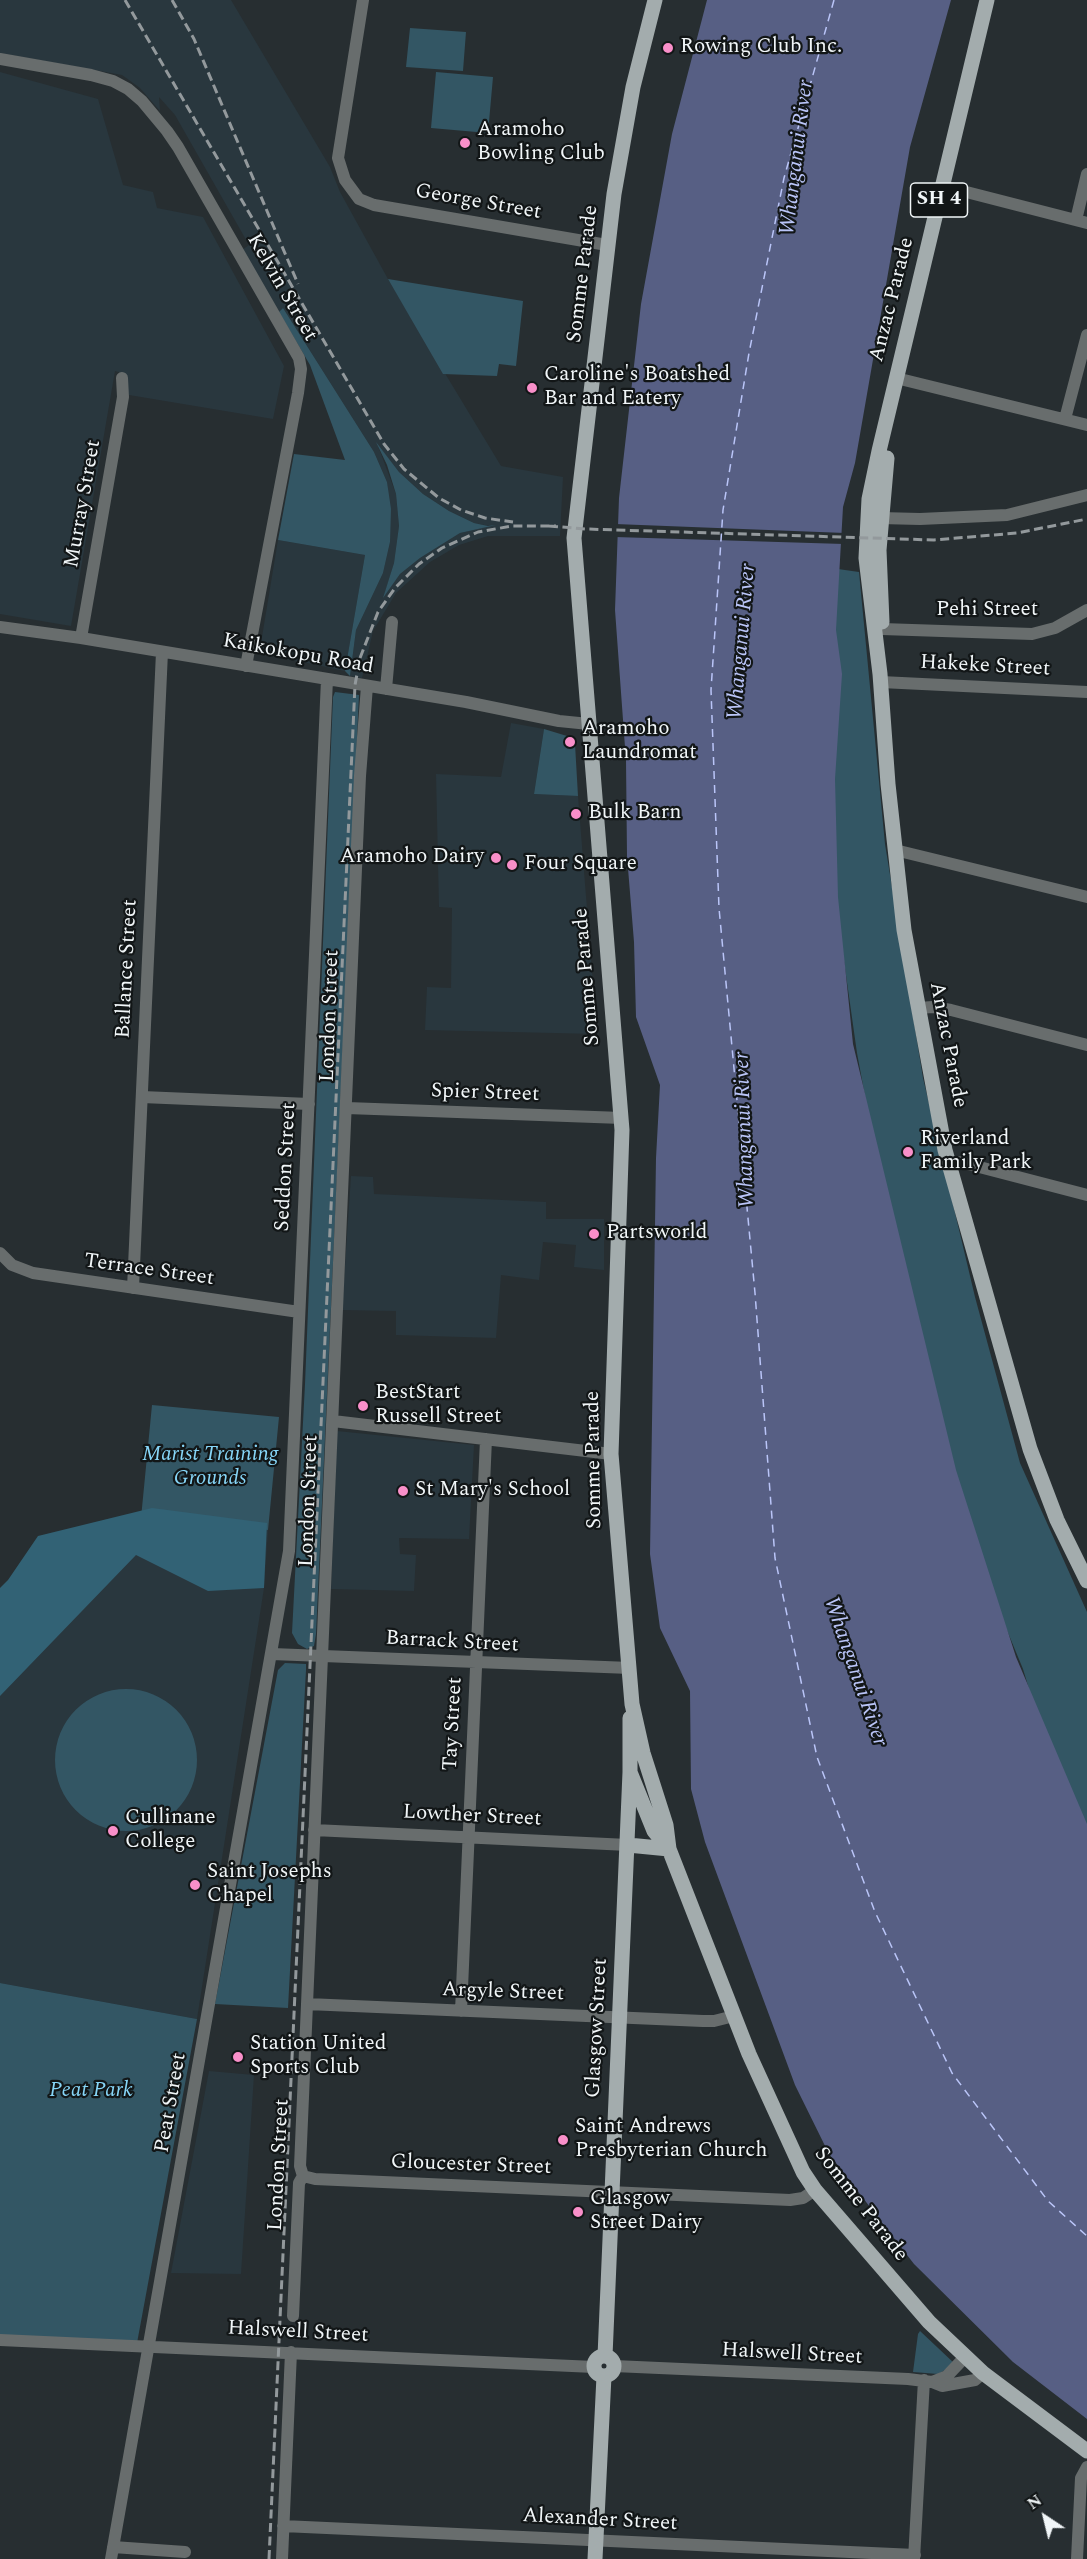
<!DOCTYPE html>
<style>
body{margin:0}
#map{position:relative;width:1087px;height:2559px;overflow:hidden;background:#272e31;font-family:Spectral,serif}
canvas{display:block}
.north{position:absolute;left:1015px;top:2487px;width:60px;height:60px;-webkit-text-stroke:4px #121617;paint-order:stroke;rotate:325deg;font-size:16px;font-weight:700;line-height:24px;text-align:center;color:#f1f6f8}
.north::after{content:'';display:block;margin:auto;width:21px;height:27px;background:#f1f6f8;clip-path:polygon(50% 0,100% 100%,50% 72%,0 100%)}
</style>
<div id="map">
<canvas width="1087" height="2559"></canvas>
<div class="north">N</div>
</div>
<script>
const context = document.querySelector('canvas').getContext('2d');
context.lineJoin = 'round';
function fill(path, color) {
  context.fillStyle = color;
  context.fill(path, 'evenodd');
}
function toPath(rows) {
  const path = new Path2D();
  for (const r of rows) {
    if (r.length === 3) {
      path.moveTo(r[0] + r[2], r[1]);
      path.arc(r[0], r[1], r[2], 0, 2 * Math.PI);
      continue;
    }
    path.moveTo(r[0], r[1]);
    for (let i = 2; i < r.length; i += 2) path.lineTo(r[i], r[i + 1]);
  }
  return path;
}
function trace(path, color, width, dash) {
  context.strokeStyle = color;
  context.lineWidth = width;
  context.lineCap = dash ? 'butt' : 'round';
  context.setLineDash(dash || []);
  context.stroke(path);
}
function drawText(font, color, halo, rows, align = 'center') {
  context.font = font + ' Spectral,serif';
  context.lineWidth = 4.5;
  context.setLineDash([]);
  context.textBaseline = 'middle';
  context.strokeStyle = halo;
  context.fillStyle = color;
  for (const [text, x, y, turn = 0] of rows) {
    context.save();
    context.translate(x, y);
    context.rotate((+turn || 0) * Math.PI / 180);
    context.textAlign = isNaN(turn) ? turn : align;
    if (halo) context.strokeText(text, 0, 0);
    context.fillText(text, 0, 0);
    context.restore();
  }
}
fill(toPath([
 [0,0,231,0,330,167,340,192,388,279,501,466,563,477,560,536,488,536,459,545,430,562,396,593,373,631,362,678,350,676,356,630,383,573,390,542,387,482,374,452,283,308,279,312,242,250,249,245,175,115,159,97,160,111,140,88,122,75,0,53],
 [378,446,399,472,423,494,449,511,474,523,489,526,460,533,420,558,400,574,384,596,394,563,399,526,396,494],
 [0,72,98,99,123,185,153,192,157,208,203,217,284,366,273,419,129,395,122,373,115,371,71,626,0,614],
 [278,540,365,555,345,671,265,654,260,649],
 [511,723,544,729,534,794,578,796,597,1034,425,1030,427,987,451,988,452,908,439,907,436,774,501,777],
 [351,1176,373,1177,374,1194,546,1202,546,1219,604,1219,604,1270,574,1267,576,1245,543,1242,539,1280,501,1275,496,1338,396,1335,396,1311,342,1310],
 [337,1431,474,1445,469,1539,399,1538,400,1554,416,1555,414,1591,331,1589],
 [141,1518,268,1530,264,1588,197,2019,0,1983,0,1679],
 [209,2071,254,2075,241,2274,171,2273]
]), '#29373e');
fill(toPath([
 [410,28,466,32,463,71,406,67],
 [436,72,493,77,488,133,431,128],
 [388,279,523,301,516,366,499,364,497,376,443,374],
 [283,308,374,452,387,482,391,509,390,542,383,573,356,630,350,676,345,671,365,555,278,540,294,454,345,460,310,365,279,312],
 [376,442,399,472,423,494,449,511,474,523,488,526,496,525,460,533,420,558,400,574,383,598,394,563,399,526,396,494,387,465],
 [838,569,859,572,885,844,923,1078,975,1297,1020,1463,1087,1612,1087,1842,1057,1781,1023,1669,980,1565,889,1225,857,1053,831,869,831,710],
 [335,692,359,695,316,1634,314,1646,307,1649,298,1644,292,1633,305,1384,333,697],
 [544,729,567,736,575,744,578,796,534,794],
 [152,1405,279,1417,268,1530,141,1518],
 [285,1663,306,1664,306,1670,288,2008,215,2004,278,1670],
 [126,1760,71],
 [0,1983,197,2019,137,2343,0,2337],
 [920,2331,955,2364,938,2374,913,2372,918,2334]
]), '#335664');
fill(toPath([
 [152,1508,267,1523,264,1588,208,1591,136,1555,0,1696,0,1588,8,1580,38,1536]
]), '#326275');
fill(toPath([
 [707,0,951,0,910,147,855,463,843,507,836,630,842,674,835,779,838,897,853,1044,956,1470,1016,1657,1087,1824,1087,2419,1013,2362,914,2264,829,2154,795,2085,705,1842,691,1789,690,1691,660,1628,650,1554,656,1158,660,1085,636,1017,634,942,627,856,626,761,615,610,619,498,641,304,672,134]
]), '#575f84');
fill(toPath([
 [615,524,845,533,844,544,615,537]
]), '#272e31');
trace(toPath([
 [834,0,784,178,749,353,723,510,711,690,719,908,755,1293,775,1558,817,1757,875,1912,952,2073,1048,2201,1087,2236]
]), '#bac5f8', 1.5, [8, 6]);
trace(toPath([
 [363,0,338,158,345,180,359,199,374,205,607,245],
 [0,59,91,75,113,81,128,89,142,101,167,131,178,147,299,358,301,369,298,393,246,666],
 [943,186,1087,223],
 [1076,220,1087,174],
 [896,378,1087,425],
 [1065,419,1087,335],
 [880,518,920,519,1007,515,1087,495],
 [0,627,81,638,466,702,559,721,589,724],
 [882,629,1032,634,1055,628,1087,610],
 [81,638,123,397,122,378],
 [881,682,1087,692],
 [386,689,392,622],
 [895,850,1087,897],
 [918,1008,933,1007,951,1010,1087,1045],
 [142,1097,309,1104],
 [347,1108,622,1118],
 [949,1164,956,1162,964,1163,1087,1195],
 [0,1253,12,1265,33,1273,299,1312],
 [133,1288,162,652],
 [333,1421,611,1454],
 [272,1654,630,1668],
 [314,1830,628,1845],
 [307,2004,703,2021,714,2021,734,2016],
 [461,2011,486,1439],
 [303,2176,300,2166,360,776,367,686],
 [303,2176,315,2179,790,2200,803,2198,815,2190],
 [293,2316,299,2183,303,2176],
 [0,2340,594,2367],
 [614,2366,908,2379,932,2382,942,2386,975,2380,983,2373],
 [932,2382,947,2376,965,2357],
 [283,2526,915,2555],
 [113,2547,185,2552],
 [111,2559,289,1551,327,679],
 [282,2559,291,2352],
 [914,2559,924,2380],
 [1077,2559,1081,2478,1087,2467]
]), '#686d6d', 12);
trace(toPath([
 [655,0,633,87,614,194,574,538,622,1130,611,1454,632,1704,643,1753,666,1825,669,1849,749,2054,803,2172,815,2190,929,2322,983,2373,1087,2451],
 [987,0,879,451,869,499,866,558,880,674,888,784,904,930,945,1150,1030,1449,1057,1520,1087,1581],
 [882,622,879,550,887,458],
 [630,1718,630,1772,654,1831,669,1849],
 [628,1845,669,1849],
 [605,2356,630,1772],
 [604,2366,10],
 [595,2559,604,2376]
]), '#a3acad', 15);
trace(toPath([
 [125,0,384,444,404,469,439,498,461,510,485,518,513,522],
 [172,0,194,39,298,284],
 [549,526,586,529,934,540,1017,533,1087,519],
 [269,2559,355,685,360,658,378,612,395,588,419,564,442,548,478,532,512,526,556,526]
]), '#93999c', 3, [9, 4.5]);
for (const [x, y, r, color] of [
 [668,48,6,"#f98fc9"],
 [465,143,6,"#f98fc9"],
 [532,388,6,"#f98fc9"],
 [570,742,6,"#f98fc9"],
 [576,814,6,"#f98fc9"],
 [496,858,6,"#f98fc9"],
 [512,865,6,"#f98fc9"],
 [908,1152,6,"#f98fc9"],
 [594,1234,6,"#f98fc9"],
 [363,1406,6,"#f98fc9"],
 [403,1491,6,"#f98fc9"],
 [113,1831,6,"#f98fc9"],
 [195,1885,6,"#f98fc9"],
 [238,2057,6,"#f98fc9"],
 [563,2140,6,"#f98fc9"],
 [578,2212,6,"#f98fc9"]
]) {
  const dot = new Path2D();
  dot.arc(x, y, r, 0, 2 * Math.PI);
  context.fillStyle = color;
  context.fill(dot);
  trace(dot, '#121617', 2);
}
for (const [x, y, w] of [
 [939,200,57]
]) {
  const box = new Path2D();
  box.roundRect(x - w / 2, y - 17, w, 34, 4.5);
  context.fillStyle = '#121617';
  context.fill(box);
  trace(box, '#f1f6f8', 1.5);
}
drawText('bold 20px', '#f1f6f8', null, [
 ["SH 4",939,200]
]);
drawText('21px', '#f1f6f8', '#121617', [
 ["Rowing Club Inc.",680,48],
 ["Aramoho",477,131],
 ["Bowling Club",477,155],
 ["Caroline's Boatshed",544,376],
 ["Bar and Eatery",544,400],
 ["Aramoho",582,730],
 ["Laundromat",582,754],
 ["Bulk Barn",588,814],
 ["Aramoho Dairy",484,858,"right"],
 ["Four Square",524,865],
 ["Riverland",920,1140],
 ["Family Park",920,1164],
 ["Partsworld",606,1234],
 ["BestStart",375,1394],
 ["Russell Street",375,1418],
 ["St Mary's School",415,1491],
 ["Cullinane",125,1819],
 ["College",125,1843],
 ["Saint Josephs",207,1873],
 ["Chapel",207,1897],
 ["Station United",250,2045],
 ["Sports Club",250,2069],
 ["Saint Andrews",575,2128],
 ["Presbyterian Church",575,2152],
 ["Glasgow",590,2200],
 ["Street Dairy",590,2224]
], 'left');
drawText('21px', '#f1f6f8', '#121617', [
 ["George Street",478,203,10],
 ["Somme Parade",584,274,-83],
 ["Kelvin Street",281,288,60],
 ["Anzac Parade",893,300,-76],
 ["Murray Street",84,504,-80],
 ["Pehi Street",987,611],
 ["Kaikokopu Road",298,655,10],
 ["Hakeke Street",985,667,3],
 ["Ballance Street",128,969,-87],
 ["Somme Parade",588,977,-95],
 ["London Street",331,1016,-88],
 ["Anzac Parade",947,1045,79],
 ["Spier Street",485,1094,2],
 ["Seddon Street",287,1167,-87],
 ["Terrace Street",149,1271,8],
 ["Somme Parade",595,1460,-91],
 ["London Street",310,1501,-88],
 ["Barrack Street",452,1643,3],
 ["Tay Street",454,1724,-87],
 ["Lowther Street",472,1817,3],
 ["Argyle Street",503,1993,2],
 ["Glasgow Street",598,2028,-87],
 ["Peat Street",172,2103,-80],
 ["London Street",280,2165,-87],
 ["Gloucester Street",471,2166,2],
 ["Somme Parade",860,2205,52],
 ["Halswell Street",298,2333,3],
 ["Halswell Street",792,2355,3],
 ["Alexander Street",600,2521,3]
]);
drawText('italic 21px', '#87d6f8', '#121617', [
 ["Marist Training",210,1456],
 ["Grounds",210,1480],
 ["Peat Park",91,2092]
]);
drawText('italic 22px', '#bac5f8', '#121617', [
 ["Whanganui River",798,158,-83],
 ["Whanganui River",743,642,-85],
 ["Whanganui River",746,1130,-92],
 ["Whanganui River",854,1672,71]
]);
</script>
